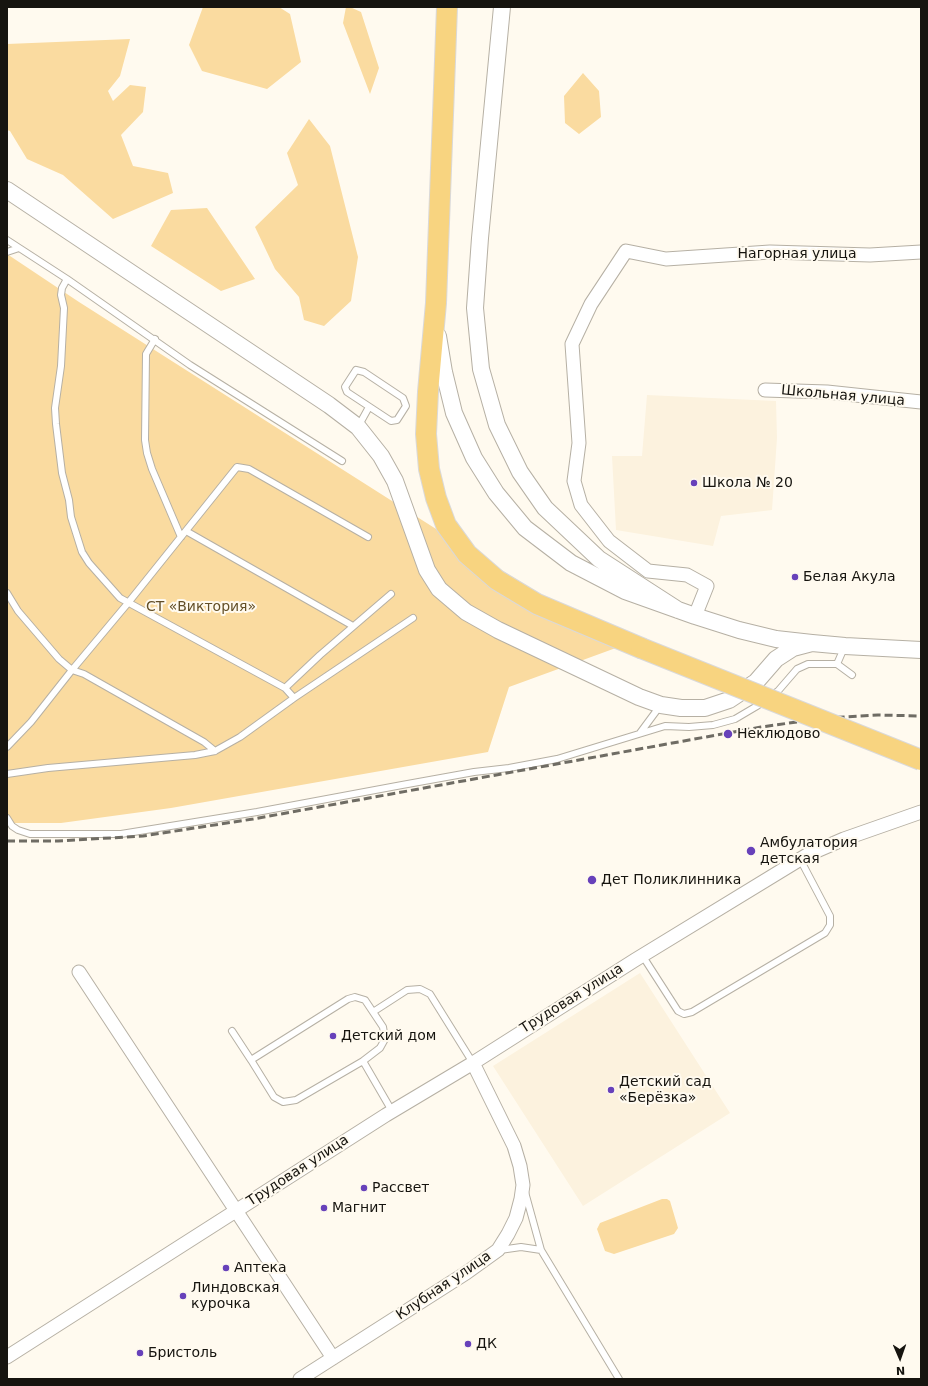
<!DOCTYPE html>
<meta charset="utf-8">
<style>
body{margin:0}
#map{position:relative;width:928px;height:1386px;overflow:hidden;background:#fffaef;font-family:"DejaVu Sans",sans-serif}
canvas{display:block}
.frame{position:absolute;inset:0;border:8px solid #16140f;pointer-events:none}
.north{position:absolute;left:880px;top:1338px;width:40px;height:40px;-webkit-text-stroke:3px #fffaef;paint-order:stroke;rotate:178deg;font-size:11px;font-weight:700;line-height:16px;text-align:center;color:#16140f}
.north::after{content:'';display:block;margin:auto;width:14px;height:18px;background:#16140f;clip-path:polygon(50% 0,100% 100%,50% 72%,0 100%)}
</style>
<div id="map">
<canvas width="928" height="1386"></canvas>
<div class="frame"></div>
<div class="north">N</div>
</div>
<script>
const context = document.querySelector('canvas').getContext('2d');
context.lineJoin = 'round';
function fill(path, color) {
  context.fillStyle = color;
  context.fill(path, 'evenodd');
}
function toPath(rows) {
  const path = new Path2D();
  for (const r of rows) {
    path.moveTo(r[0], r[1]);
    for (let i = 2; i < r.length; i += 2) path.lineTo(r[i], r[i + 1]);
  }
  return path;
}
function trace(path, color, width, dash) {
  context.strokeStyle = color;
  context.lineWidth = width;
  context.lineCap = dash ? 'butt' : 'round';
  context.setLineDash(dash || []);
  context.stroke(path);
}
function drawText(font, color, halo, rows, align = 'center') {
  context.font = font + ' "DejaVu Sans",sans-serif';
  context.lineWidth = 4;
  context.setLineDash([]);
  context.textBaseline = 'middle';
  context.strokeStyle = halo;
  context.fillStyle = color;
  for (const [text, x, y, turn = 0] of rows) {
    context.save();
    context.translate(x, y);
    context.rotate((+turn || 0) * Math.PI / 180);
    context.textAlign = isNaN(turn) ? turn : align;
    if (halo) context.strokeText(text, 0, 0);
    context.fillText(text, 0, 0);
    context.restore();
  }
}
fill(toPath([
 [647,395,776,401,777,438,772,510,721,516,713,546,616,530,612,456,642,456],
 [640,973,730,1113,583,1206,493,1066]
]), '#fcf2de');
fill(toPath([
 [203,7,279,7,290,14,301,62,267,89,202,71,189,45],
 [346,7,350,7,361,12,379,68,370,94,343,23],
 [130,39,120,76,108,91,113,101,130,85,146,87,143,112,121,135,133,166,168,173,173,193,113,219,63,175,27,159,10,131,7,130,7,44],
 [583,73,599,91,601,117,579,134,565,123,564,96],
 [309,119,330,146,358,257,351,301,324,326,304,320,299,297,275,269,255,227,298,185,287,153],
 [207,208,255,279,221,291,151,246,171,210],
 [7,254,79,302,488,562,624,645,509,687,488,752,171,808,61,823,7,823],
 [662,1199,667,1199,670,1201,678,1228,674,1234,614,1254,605,1251,597,1229,600,1223]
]), '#fadba0');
const service = toPath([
 [7,240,67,279,190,365,342,461],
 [7,252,19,248],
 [67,279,62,288,61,295,64,308,61,366,55,408,56,424,62,473,69,500,71,517,82,552,89,563,120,598,285,688,294,698],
 [155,339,146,354,145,440,147,453,152,469,181,537],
 [356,370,364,372,403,398,406,406,397,420,391,421,347,392,345,387,356,370],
 [359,425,369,407],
 [186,531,353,626],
 [7,593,18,611,59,659,72,670,31,722,7,747],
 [837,664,844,648],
 [285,688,320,655,391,594],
 [640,733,660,706],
 [215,751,204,742,84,674,72,670,128,603,237,467,249,469,368,537],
 [7,774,48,768,195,755,215,751,240,737,294,698,413,618],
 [7,818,12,826,18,830,30,834,121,834,257,812,402,785,474,772,509,768,557,759,665,726,689,727,713,725,735,719,757,706,778,691,797,669,808,664,837,664,852,675],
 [642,955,678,1011,684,1014,692,1012,825,933,830,925,830,916,800,859],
 [373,1012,407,990,420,989,430,994,473,1063],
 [232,1031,251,1060,274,1097,283,1102,296,1100,363,1061,380,1048,385,1039,383,1027,365,1000,355,997,348,999,251,1060],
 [363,1061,392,1111],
 [500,1250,521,1247,541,1250,525,1192],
 [541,1250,619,1379]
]);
const minor = toPath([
 [765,390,827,392,921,402],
 [695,616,707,586,687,575,648,571,609,541,581,505,574,481,579,443,572,344,591,304,626,251,666,259,770,252,870,255,921,252],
 [79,972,333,1358],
 [7,1357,386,1115,473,1063,635,960,807,855,844,839,921,812],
 [300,1379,466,1273,498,1250,508,1234,516,1218,521,1199,523,1185,520,1166,514,1146,473,1063]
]);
const tertiary = toPath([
 [502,7,480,238,475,308,481,369,497,425,520,472,545,508,599,559,678,610],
 [7,190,329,405,358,427,381,456,395,481,427,570,439,589,466,612,498,630,639,697,661,705,681,708,705,708,729,700,756,682,776,659,793,648,812,643],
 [438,336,444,372,454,413,474,458,496,493,525,528,571,563,625,591,695,616,739,630,776,639,812,643,845,646,921,650]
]);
const primary = toPath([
 [447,7,436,303,428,392,426,434,429,469,436,498,446,525,467,554,497,580,537,604,641,648]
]);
trace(service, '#b6b0a4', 8);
trace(minor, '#b6b0a4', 15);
trace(tertiary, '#b6b0a4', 18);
trace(primary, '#dad9d9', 22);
trace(service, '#fff', 6);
trace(minor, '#fff', 13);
trace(tertiary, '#fff', 16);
trace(primary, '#f8d480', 20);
trace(toPath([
 [7,841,58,841,143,836,253,819,761,727,825,718,878,715,921,716]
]), '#6f6c64', 3, [8, 4]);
const primaryBridge = toPath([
 [641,648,921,760]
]);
trace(primaryBridge, '#dad9d9', 22, []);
trace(primaryBridge, '#f8d480', 20);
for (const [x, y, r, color] of [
 [694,483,4,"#6741ba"],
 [795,577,4,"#6741ba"],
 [728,734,5,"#6741ba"],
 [751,851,5,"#6741ba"],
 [592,880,5,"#6741ba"],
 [333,1036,4,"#6741ba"],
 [611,1090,4,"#6741ba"],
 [364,1188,4,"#6741ba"],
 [324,1208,4,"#6741ba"],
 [226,1268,4,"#6741ba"],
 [183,1296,4,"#6741ba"],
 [468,1344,4,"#6741ba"],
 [140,1353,4,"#6741ba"]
]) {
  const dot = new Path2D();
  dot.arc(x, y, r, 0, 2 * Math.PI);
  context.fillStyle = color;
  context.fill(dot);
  trace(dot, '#fffaef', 1.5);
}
drawText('14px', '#16140f', '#fffaef', [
 ["Нагорная улица",797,254],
 ["Школьная улица",843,396,5],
 ["Трудовая улица",572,999,-32],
 ["Трудовая улица",298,1171,-33],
 ["Клубная улица",444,1286,-34]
]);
drawText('14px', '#16140f', '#fffaef', [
 ["Школа № 20",702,483],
 ["Белая Акула",803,577],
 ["Неклюдово",737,734],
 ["Амбулатория",760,843],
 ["детская",760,859],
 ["Дет Поликлинника",601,880],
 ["Детский дом",341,1036],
 ["Детский сад",619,1082],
 ["«Берёзка»",619,1098],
 ["Рассвет",372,1188],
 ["Магнит",332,1208],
 ["Аптека",234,1268],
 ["Линдовская",191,1288],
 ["курочка",191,1304],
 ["ДК",476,1344],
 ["Бристоль",148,1353]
], 'left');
drawText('14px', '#634f27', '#fffaef', [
 ["СТ «Виктория»",201,607]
]);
</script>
